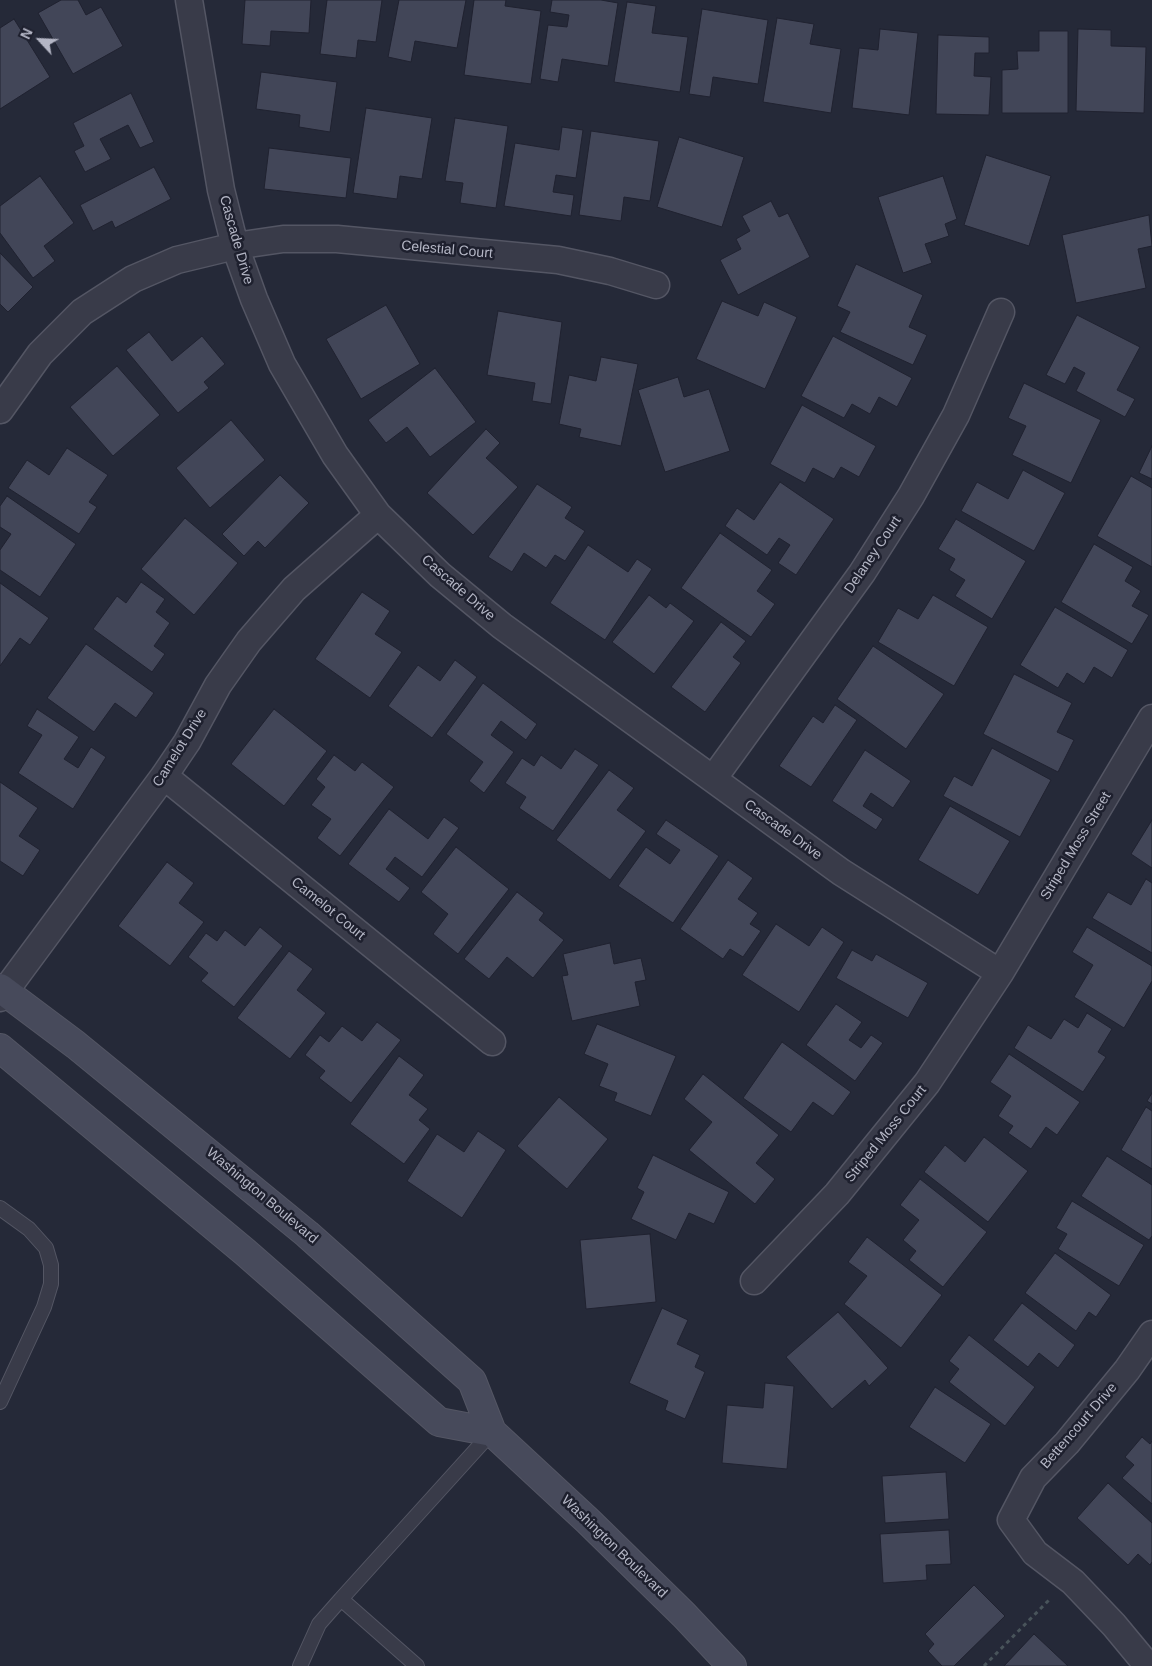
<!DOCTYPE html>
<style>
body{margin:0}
#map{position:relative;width:1152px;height:1666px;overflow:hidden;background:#252938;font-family:Arial,sans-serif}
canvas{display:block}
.north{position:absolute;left:15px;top:15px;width:50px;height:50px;-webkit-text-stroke:4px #1e202e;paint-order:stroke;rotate:295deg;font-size:14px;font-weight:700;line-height:20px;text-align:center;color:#b4b6c5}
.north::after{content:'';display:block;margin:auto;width:18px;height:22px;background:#b4b6c5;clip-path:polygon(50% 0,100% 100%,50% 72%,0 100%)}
</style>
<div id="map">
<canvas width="1152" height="1666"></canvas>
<div class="north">N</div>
</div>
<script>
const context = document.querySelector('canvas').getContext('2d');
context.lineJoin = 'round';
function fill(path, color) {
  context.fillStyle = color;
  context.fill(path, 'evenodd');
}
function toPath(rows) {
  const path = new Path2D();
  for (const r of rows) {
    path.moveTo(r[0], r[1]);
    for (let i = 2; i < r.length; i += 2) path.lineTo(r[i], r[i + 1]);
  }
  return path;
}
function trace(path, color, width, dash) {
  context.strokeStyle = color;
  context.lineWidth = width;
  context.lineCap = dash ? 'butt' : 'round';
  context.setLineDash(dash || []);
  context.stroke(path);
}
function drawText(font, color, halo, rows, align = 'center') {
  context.font = font + ' Arial,sans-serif';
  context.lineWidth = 5;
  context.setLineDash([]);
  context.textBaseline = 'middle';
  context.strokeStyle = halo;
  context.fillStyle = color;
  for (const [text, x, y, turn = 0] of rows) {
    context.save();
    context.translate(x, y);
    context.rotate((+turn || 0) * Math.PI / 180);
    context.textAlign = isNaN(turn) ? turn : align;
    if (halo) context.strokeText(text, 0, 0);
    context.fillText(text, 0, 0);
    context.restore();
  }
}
const building = toPath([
 [61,0,78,0,86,15,101,7,123,46,73,74,38,13,61,0],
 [245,0,311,0,309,33,271,31,270,46,242,44,245,0],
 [327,0,382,0,376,42,358,40,356,58,320,54,327,0],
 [399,0,466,0,457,48,415,41,411,62,388,57,399,0],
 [474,0,506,0,505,6,541,11,531,84,464,75,474,0],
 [552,0,601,0,618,3,608,66,562,59,558,82,540,79,548,25,567,27,569,15,550,12,552,0],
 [627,2,656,6,652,33,688,37,680,92,614,82,627,2],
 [702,9,768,20,758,84,713,77,710,97,689,94,702,9],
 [777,18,814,24,810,44,841,49,831,113,763,102,777,18],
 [14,19,50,77,0,109,0,28,14,19],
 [880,29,918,33,909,115,852,108,859,48,878,50,880,29],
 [1078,29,1111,30,1111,46,1146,47,1144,113,1076,111,1078,29],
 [1039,31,1068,31,1068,113,1002,113,1002,70,1018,69,1017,51,1039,51,1039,31],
 [938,35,989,37,989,53,975,53,974,76,991,77,989,115,936,114,938,35],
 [261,72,337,82,330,132,299,127,300,115,256,109,261,72],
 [131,93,154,142,140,148,128,125,100,139,111,159,85,172,74,151,84,146,73,123,131,93],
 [366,108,432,118,422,179,400,176,397,199,353,193,366,108],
 [455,118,508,126,496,208,460,203,463,183,445,181,455,118],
 [562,127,583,130,576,178,556,175,553,192,574,195,571,216,504,206,515,143,559,150,562,127],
 [591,131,659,141,650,201,624,197,621,221,579,215,591,131],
 [679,137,744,157,722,227,657,207,679,137],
 [269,148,351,158,346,198,264,189,269,148],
 [986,155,1051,176,1029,246,964,225,986,155],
 [154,167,171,199,115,228,112,221,93,231,80,205,154,167],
 [40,176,74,223,44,246,55,261,33,278,0,233,0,206,40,176],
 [943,176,957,219,945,224,949,236,925,244,932,263,903,273,878,197,943,176],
 [771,201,779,217,788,213,810,257,738,295,720,260,741,249,736,239,750,231,742,216,771,201],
 [1149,215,1152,246,1138,249,1146,288,1076,303,1062,235,1149,215],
 [0,253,33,287,8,312,0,304,0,253],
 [856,264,923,295,909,327,927,335,913,365,840,332,850,312,837,306,856,264],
 [722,301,758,316,764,302,797,317,765,389,696,359,722,301],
 [386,305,420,364,361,399,326,339,386,305],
 [498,311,562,322,551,404,532,401,535,383,487,375,498,311],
 [1077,315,1140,347,1117,390,1135,399,1125,417,1076,391,1085,373,1074,367,1065,384,1046,375,1077,315],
 [149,332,172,361,202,336,225,364,204,382,209,388,178,413,126,350,149,332],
 [833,336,912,378,897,407,879,397,870,414,852,404,844,418,801,396,833,336],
 [601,357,638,364,621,446,579,437,581,429,559,424,569,375,596,381,601,357],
 [117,366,160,415,113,456,70,407,117,366],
 [435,368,476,422,430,457,407,427,386,443,368,420,435,368],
 [678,377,684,397,709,389,730,451,665,472,638,390,678,377],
 [1024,383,1101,420,1071,483,1012,455,1026,426,1008,418,1024,383],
 [802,405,876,446,859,477,841,467,834,479,813,468,805,483,770,464,802,405],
 [231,420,265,460,210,508,176,468,231,420],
 [486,429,500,443,486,458,518,487,473,535,427,493,486,429],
 [1152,446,1152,479,1139,473,1152,446],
 [67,448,108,475,89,502,97,507,79,534,8,488,27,460,49,475,67,448],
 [1023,470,1065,493,1034,551,961,511,977,482,1008,499,1023,470],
 [280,475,309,503,265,548,258,541,244,556,222,534,280,475],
 [1131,476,1152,488,1152,567,1097,536,1131,476],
 [780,482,834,519,796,575,778,563,790,545,779,538,767,555,725,526,737,508,754,520,780,482],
 [537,484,572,507,565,518,585,531,565,561,555,555,546,568,524,553,512,572,488,557,537,484],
 [7,496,76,544,40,597,0,570,0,550,11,534,0,527,0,506,7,496],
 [185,518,238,563,194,615,141,569,185,518],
 [956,519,1026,561,992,619,955,596,965,580,949,570,955,559,938,549,956,519],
 [720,533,772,570,757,591,775,604,751,637,681,588,720,533],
 [1094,544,1133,567,1125,581,1141,591,1132,606,1149,615,1132,644,1061,602,1094,544],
 [588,545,628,572,637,559,652,569,605,640,550,603,588,545],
 [141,582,165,599,156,612,170,623,154,646,165,654,152,672,93,629,117,596,126,603,141,582],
 [0,583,49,618,30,645,20,638,0,666,0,583],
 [362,592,390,611,375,634,402,652,370,698,315,659,362,592],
 [649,595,666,608,670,603,694,621,654,674,612,642,649,595],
 [933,595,988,627,954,686,878,642,898,608,918,619,933,595],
 [1055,607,1128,650,1112,678,1094,667,1084,684,1067,673,1058,688,1020,665,1055,607],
 [721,622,746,641,733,657,741,663,705,712,671,687,721,622],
 [86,644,154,693,136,718,115,703,94,732,47,698,86,644],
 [873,646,944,694,906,749,837,699,873,646],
 [455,660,477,677,432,738,388,706,418,665,440,681,455,660],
 [1014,674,1072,703,1057,732,1074,740,1058,772,983,734,1014,674],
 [483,683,537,724,526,740,501,721,491,735,514,752,484,793,469,781,483,762,446,734,483,683],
 [835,705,857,720,811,787,779,766,813,716,823,723,835,705],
 [37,709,79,737,64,759,78,768,91,747,106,757,73,809,18,773,42,735,27,726,37,709],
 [274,709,327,751,284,806,231,764,274,709],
 [992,748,1051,780,1020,837,943,796,954,776,972,786,992,748],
 [575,749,599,765,553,831,519,808,526,797,505,783,522,758,534,766,541,755,561,769,575,749],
 [865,750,911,781,893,808,871,793,863,806,883,819,876,830,832,801,865,750],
 [334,755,355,771,362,762,394,787,340,856,317,838,331,819,311,805,325,787,316,779,334,755],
 [609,770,634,788,617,810,646,831,610,880,556,840,609,770],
 [0,782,38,808,19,836,40,850,23,876,0,861,0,782],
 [950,806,1010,841,978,895,918,860,950,806],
 [389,809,428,839,444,817,459,828,422,877,395,857,386,869,410,888,399,902,348,864,389,809],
 [666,820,719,856,673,923,618,886,646,847,670,864,680,850,656,834,666,820],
 [1152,820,1152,868,1131,854,1152,820],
 [456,847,509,889,458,954,433,934,448,914,421,892,456,847],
 [728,860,753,878,738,899,758,913,750,924,761,931,743,957,730,949,723,959,680,929,728,860],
 [167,862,194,883,179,903,204,922,170,966,118,926,167,862],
 [1146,879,1152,883,1152,953,1092,918,1108,892,1131,905,1146,879],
 [517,892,544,913,539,920,564,940,533,978,507,957,489,979,464,959,517,892],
 [776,924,809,946,822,927,844,942,799,1012,742,975,776,924],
 [260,927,283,946,234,1007,201,981,208,973,188,957,206,933,217,941,225,930,245,946,260,927],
 [1087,927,1152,966,1152,981,1124,1028,1074,997,1093,965,1072,952,1087,927],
 [610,943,614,964,641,958,646,980,635,982,640,1006,572,1021,562,976,568,975,563,954,610,943],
 [852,950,872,961,876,954,928,983,908,1018,836,978,852,950],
 [289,951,313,969,297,990,326,1013,290,1059,237,1018,289,951],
 [836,1004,862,1022,849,1040,861,1048,871,1035,883,1043,855,1081,806,1045,836,1004],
 [1087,1013,1112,1029,1098,1052,1106,1057,1083,1092,1014,1048,1028,1025,1051,1039,1064,1019,1078,1028,1087,1013],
 [377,1022,401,1040,351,1103,319,1078,325,1071,305,1055,320,1035,329,1042,342,1026,362,1041,377,1022],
 [597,1024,676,1056,651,1116,614,1101,617,1093,599,1086,608,1064,584,1054,597,1024],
 [782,1042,851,1092,833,1116,813,1102,791,1132,743,1098,782,1042],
 [1009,1054,1080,1102,1057,1135,1046,1127,1031,1149,1008,1133,1013,1126,998,1116,1011,1096,990,1082,1009,1054],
 [399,1056,424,1075,409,1095,428,1109,419,1120,430,1129,404,1164,350,1124,399,1056],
 [703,1074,779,1135,756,1163,775,1179,755,1204,689,1150,712,1122,684,1099,703,1074],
 [1152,1093,1152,1104,1147,1101,1152,1093],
 [559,1097,608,1139,567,1189,517,1146,559,1097],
 [1146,1107,1152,1111,1152,1169,1121,1150,1146,1107],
 [478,1131,506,1150,462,1218,407,1181,437,1134,464,1152,478,1131],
 [984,1137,1028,1171,988,1222,924,1172,945,1145,965,1162,984,1137],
 [653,1155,729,1192,714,1224,689,1213,676,1240,631,1219,644,1192,637,1188,653,1155],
 [1107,1156,1152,1185,1152,1236,1149,1240,1081,1196,1107,1156],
 [920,1179,987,1232,943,1287,909,1260,916,1251,903,1240,919,1220,900,1205,920,1179],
 [1072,1201,1144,1245,1119,1286,1058,1249,1067,1234,1056,1228,1072,1201],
 [650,1234,656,1302,586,1309,580,1240,650,1234],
 [867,1237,942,1295,901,1348,844,1304,867,1276,848,1262,867,1237],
 [1055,1253,1111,1295,1096,1317,1089,1312,1076,1331,1025,1293,1055,1253],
 [1022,1303,1075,1345,1058,1368,1039,1353,1028,1367,993,1340,1022,1303],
 [662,1308,688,1320,677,1344,700,1355,695,1367,705,1372,685,1419,665,1410,668,1401,629,1383,662,1308],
 [838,1312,888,1368,869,1386,865,1380,832,1409,786,1357,838,1312],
 [969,1335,1035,1387,1005,1426,949,1382,959,1369,949,1361,969,1335],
 [765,1383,794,1386,787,1469,722,1463,727,1405,763,1408,765,1383],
 [935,1387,991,1424,965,1463,909,1427,935,1387],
 [1142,1437,1150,1444,1152,1441,1152,1504,1122,1478,1134,1465,1125,1457,1142,1437],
 [946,1472,949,1519,885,1523,882,1476,946,1472],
 [1108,1483,1152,1523,1152,1562,1150,1565,1138,1554,1128,1565,1077,1518,1108,1483],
 [949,1530,951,1564,926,1565,927,1580,883,1583,880,1534,949,1530],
 [974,1585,1005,1616,954,1666,942,1666,928,1651,934,1644,925,1634,974,1585],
 [1034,1634,1068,1666,1004,1666,1034,1634]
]);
fill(building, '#424658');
trace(building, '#202230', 1);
const service = toPath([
 [0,1208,29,1229,46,1248,51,1265,51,1284,44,1307,0,1402],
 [300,1666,319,1624,341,1599],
 [417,1666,341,1599,492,1432]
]);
const minor = toPath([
 [189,0,221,190,235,246,254,299,282,364,335,455,378,515,440,575,502,626,841,872,1000,973],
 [0,410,40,354,82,312,133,279,177,260,235,246,283,239,337,239,558,260,610,271,656,285],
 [164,776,492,1042],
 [713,779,862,573,911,496,956,415,1001,312],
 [0,998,164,776,187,742,218,685,249,641,294,589,378,515],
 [754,1281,837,1194,927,1083,1000,973,1152,718],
 [1148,1666,1114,1625,1073,1582,1035,1553,1011,1520,1033,1478,1067,1443,1127,1370,1152,1334]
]);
const secondary = toPath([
 [0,988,76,1045,307,1234,472,1381,492,1432,588,1521,684,1615,732,1666],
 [0,1048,245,1252,439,1422,492,1432]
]);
trace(service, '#545664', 16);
trace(minor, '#545664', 29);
trace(secondary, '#545664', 30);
trace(toPath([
 [984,1666,1050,1599]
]), '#49545b', 3, [4, 4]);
trace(service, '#393b49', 14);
trace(minor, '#393b49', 26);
trace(secondary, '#474a5b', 28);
drawText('14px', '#b4b6c5', '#1e202e', [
 ["Cascade Drive",236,240,74],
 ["Celestial Court",447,250,5],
 ["Delaney Court",873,555,-56],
 ["Cascade Drive",458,588,41],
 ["Camelot Drive",180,748,-58],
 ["Cascade Drive",783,830,36],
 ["Striped Moss Street",1076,846,-59],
 ["Camelot Court",328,909,39],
 ["Striped Moss Court",886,1134,-51],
 ["Washington Boulevard",262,1196,40],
 ["Bettencourt Drive",1079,1426,-49],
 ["Washington Boulevard",614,1547,44]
]);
</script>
